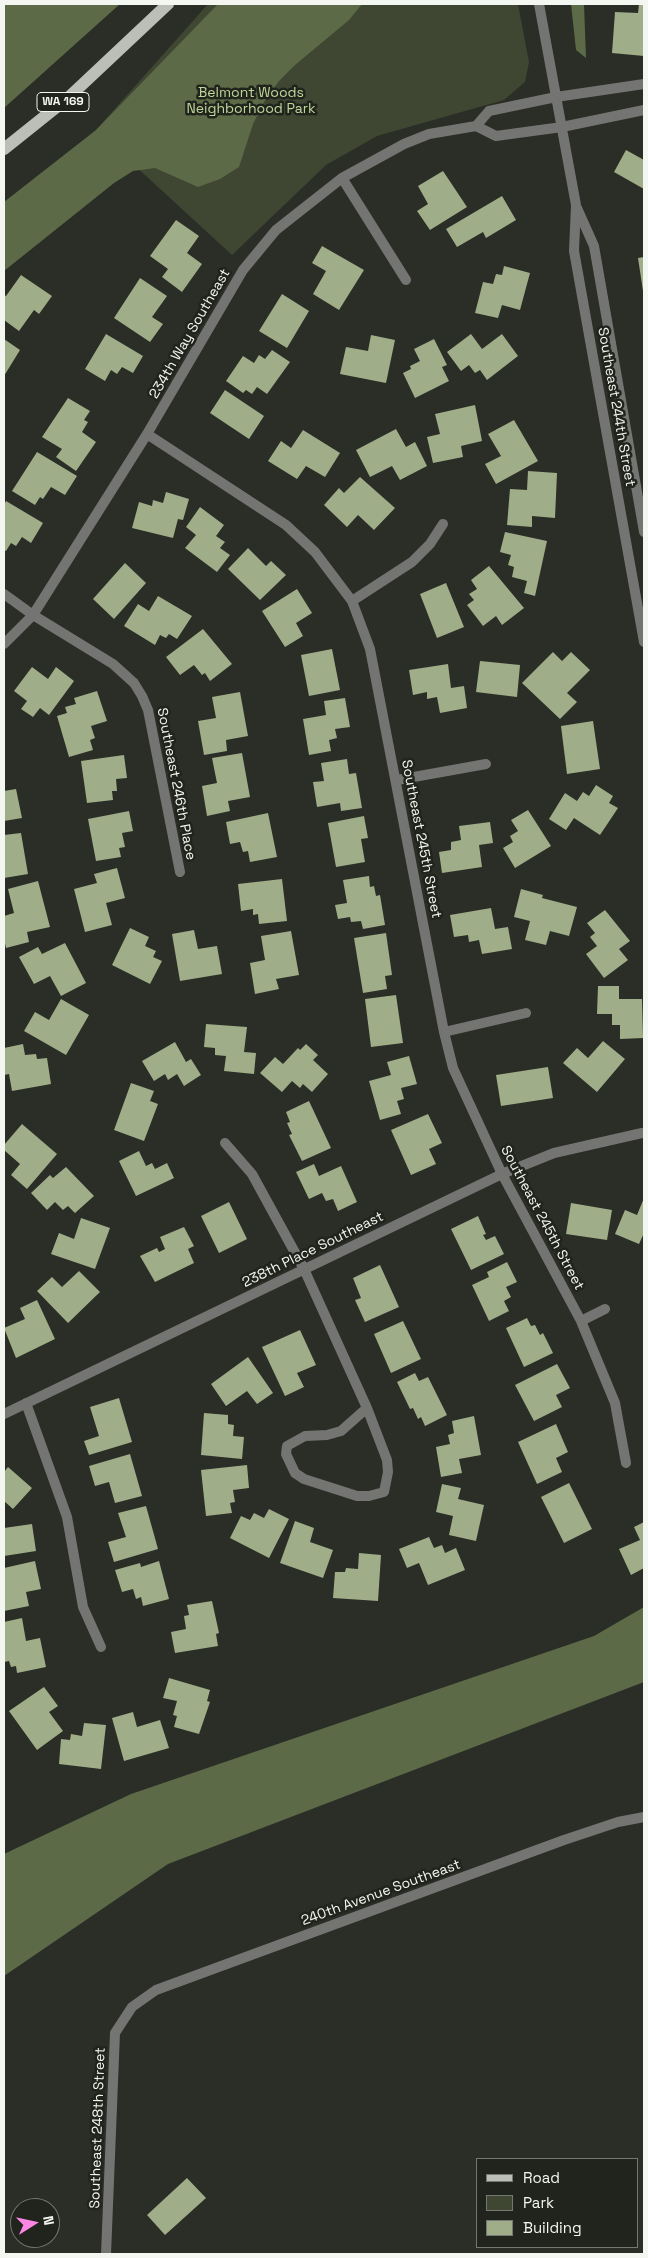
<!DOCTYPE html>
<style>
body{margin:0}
#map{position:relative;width:648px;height:2258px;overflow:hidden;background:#2b2d27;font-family:"Space Grotesk",sans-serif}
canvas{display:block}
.frame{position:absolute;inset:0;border:5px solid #f4f6f1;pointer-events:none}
.legend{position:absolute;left:476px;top:2158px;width:162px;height:90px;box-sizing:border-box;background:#21241d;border:1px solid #757872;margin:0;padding:6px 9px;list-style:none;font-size:15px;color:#f4f6f1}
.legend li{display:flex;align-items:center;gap:10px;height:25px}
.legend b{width:25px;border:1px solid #757872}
.north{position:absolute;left:10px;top:2198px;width:50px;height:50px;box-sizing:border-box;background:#21241d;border:1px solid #757872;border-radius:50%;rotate:80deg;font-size:14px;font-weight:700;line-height:20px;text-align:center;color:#f4f6f1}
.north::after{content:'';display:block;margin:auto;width:18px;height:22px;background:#fc86e4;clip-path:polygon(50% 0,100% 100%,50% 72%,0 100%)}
</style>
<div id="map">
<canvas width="648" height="2258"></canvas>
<div class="frame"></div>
<ul class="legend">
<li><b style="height:6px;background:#bcbfb8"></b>Road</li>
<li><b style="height:14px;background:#3f4732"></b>Park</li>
<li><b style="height:14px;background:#9fae88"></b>Building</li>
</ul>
<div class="north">N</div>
</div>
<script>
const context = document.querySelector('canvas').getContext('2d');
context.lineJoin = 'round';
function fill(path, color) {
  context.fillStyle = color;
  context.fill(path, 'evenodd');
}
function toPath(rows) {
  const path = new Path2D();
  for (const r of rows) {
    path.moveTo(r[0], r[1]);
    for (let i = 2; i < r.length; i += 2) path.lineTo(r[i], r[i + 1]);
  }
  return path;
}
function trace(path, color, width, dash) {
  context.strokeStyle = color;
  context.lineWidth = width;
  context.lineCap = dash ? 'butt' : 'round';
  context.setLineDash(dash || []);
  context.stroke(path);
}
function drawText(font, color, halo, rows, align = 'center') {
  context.font = font + ' "Space Grotesk",sans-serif';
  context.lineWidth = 5;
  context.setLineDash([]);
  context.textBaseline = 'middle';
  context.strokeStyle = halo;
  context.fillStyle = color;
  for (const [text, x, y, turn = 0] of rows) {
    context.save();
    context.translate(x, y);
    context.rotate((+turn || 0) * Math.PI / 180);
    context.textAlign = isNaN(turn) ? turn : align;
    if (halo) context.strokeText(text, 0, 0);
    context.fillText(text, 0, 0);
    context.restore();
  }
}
fill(toPath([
 [208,4,518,4,529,62,525,82,504,100,377,136,326,165,232,255,96,130]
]), '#3f4732');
fill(toPath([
 [4,4,120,4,4,108],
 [218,4,362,4,349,20,295,65,279,81,264,102,253,124,239,167,220,179,198,187,155,168,133,171,114,183,4,271,4,202,96,130],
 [571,4,584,4,586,58,576,50],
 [644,1607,644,1682,168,1864,4,1976,4,1854,131,1794,594,1636]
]), '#5d6a47');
fill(toPath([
 [639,4,644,4,644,56,612,53,615,12,638,13],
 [626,150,644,160,644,189,614,172],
 [443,171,467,207,430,230,417,211,428,204,418,186],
 [502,196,516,220,486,238,483,232,457,247,446,229],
 [176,220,199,236,187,253,202,264,182,292,162,277,168,269,150,256],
 [322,246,364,270,339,310,313,294,326,271,312,263],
 [644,257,644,290,643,291,638,258],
 [504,266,530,273,520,310,502,305,498,318,475,313,483,282,493,284,496,274,502,275],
 [21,275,52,296,39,314,34,310,19,331,4,320,4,295,6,296],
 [140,278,167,296,152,317,163,324,150,342,114,318],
 [282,294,309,311,287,348,259,331],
 [106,334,143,356,133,373,122,367,117,374,111,370,105,381,85,369],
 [471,334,482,349,502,334,518,356,487,380,480,370,475,373,469,365,461,371,447,352],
 [371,335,395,340,386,383,340,374,346,347,368,351],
 [4,339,20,350,4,376],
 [434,339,447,365,442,367,449,381,415,398,403,373,411,369,410,366,420,361,414,349],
 [272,350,290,362,267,394,257,387,252,394,246,390,243,393,226,381,243,356,254,363,259,355,265,359],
 [225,390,264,416,249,439,210,413],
 [68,398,90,411,84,420,88,422,82,432,96,442,76,471,56,457,62,449,42,437],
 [475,405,482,441,461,446,463,457,433,463,427,437,440,434,435,414],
 [514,420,538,461,496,484,485,464,501,456,488,434],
 [396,429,406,447,415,442,427,466,400,480,392,466,370,477,356,450],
 [303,430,340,453,325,477,306,466,297,479,268,461,281,441,291,448],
 [37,452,77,476,65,495,51,487,43,499,40,497,35,505,12,491],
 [528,471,557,473,555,518,532,516,532,527,507,525,510,489,527,490],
 [360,477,395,508,374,530,358,515,347,527,324,505,339,488,344,493],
 [166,492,189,499,183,520,178,519,173,538,132,528,139,502,152,506,153,500,163,503],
 [6,501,43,523,31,543,22,537,16,546,11,543,6,551,4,550,4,505],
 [200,507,224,525,216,536,225,542,220,548,230,555,217,572,185,548,196,535,186,527],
 [505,532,547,541,535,596,524,593,527,581,512,577,514,567,508,565,511,555,500,552],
 [248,548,266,566,271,561,286,575,260,600,228,569],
 [125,563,146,583,114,619,93,599],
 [489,566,524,608,502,625,496,616,483,626,467,605,474,600,469,594,477,589,471,580],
 [446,583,464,627,437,638,420,594],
 [297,589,312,613,296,623,303,636,285,647,262,611],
 [158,596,192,616,177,639,169,634,166,638,160,635,155,645,124,626,138,604,149,611],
 [203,629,232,664,210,681,205,673,202,675,194,665,180,675,166,657],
 [332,649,340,690,309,696,301,655],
 [553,652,562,661,571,652,590,670,567,693,577,702,560,719,522,683],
 [480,661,520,665,517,697,476,692],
 [448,664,451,688,464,686,467,708,440,713,437,697,427,699,427,692,413,695,409,670],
 [32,667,48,679,56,667,74,681,49,715,40,708,33,717,21,709,27,701,14,691],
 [97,691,107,721,91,726,95,738,90,740,93,750,69,757,57,716,67,713,65,707,76,704,74,698],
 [240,692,248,736,226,740,227,751,204,755,198,721,216,718,212,697],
 [345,698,350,727,335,729,337,738,329,740,331,751,309,755,303,719,326,715,324,701],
 [593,721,600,769,567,774,561,726],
 [242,753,250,797,228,801,230,811,207,816,202,786,217,783,212,758],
 [124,755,127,778,116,779,117,791,112,791,113,800,87,803,81,761],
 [347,759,349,774,356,773,362,808,341,811,340,803,317,807,313,782,324,781,321,763],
 [596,785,613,796,609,803,618,808,600,835,574,818,566,830,549,819,565,793,577,801,583,792,589,796],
 [16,789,22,818,4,821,4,791],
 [528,810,551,846,515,868,503,848,513,842,510,836,518,831,511,820],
 [129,811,133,831,122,833,125,847,119,848,121,857,96,861,88,819],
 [268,813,277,857,250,862,248,851,243,852,240,842,230,844,226,822],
 [364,816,368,838,361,839,365,862,336,867,328,823],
 [490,822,493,843,479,845,482,867,442,873,439,852,451,850,451,842,461,840,459,826],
 [21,833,28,874,4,878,4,835],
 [117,868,125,898,106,903,112,925,85,932,74,889,97,883,94,874],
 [369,876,370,887,374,886,376,896,380,895,385,925,363,929,361,921,351,922,350,917,338,919,335,905,347,903,343,880],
 [282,879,287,921,259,924,258,914,253,915,253,909,241,911,238,884],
 [38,881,50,927,27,932,29,942,6,948,4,939,4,916,14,913,8,889],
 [521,889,543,895,542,898,577,907,569,936,550,931,546,945,525,940,530,921,514,917],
 [491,908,495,929,508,927,512,949,482,954,479,940,469,942,468,935,454,937,450,915],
 [605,910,630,941,619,949,628,960,604,978,586,954,597,946,590,937,595,933,587,923],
 [130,928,149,937,145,946,156,951,153,957,162,961,150,984,112,965],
 [194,930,198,949,217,946,222,974,180,981,172,934],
 [291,931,299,975,276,979,279,989,255,994,250,963,265,960,261,936],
 [386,933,392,975,385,976,387,989,363,993,354,938],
 [65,943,86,983,61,996,50,976,34,984,19,957,38,947,42,954],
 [598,986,619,986,619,999,642,999,643,1038,620,1039,620,1025,612,1025,612,1014,597,1014],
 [396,995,403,1043,371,1047,365,999],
 [61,999,89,1015,66,1055,24,1031,35,1012,49,1020],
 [206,1024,247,1027,244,1052,256,1053,254,1074,224,1071,226,1056,215,1055,215,1048,204,1047],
 [603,1041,625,1059,597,1092,563,1063,577,1048,588,1058],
 [175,1042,186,1062,191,1059,201,1075,184,1086,177,1074,168,1080,165,1074,154,1081,142,1061],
 [23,1044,25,1055,36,1054,37,1059,47,1058,51,1084,12,1091,9,1074,4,1075,4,1048],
 [306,1044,318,1055,313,1060,328,1074,312,1092,303,1084,300,1088,292,1081,282,1092,260,1073,275,1057,283,1064,298,1048,300,1050],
 [409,1056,417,1084,401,1088,404,1099,397,1101,401,1114,380,1120,369,1081,391,1075,387,1062],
 [548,1067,553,1098,501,1106,496,1075],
 [131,1083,154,1091,150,1101,158,1104,144,1141,114,1130],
 [309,1101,331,1148,302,1161,289,1135,292,1134,287,1123,290,1122,286,1112],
 [428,1114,442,1143,429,1149,436,1164,411,1175,391,1130],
 [22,1124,57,1154,27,1189,11,1175,20,1164,4,1150,4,1145],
 [139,1151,146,1166,152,1163,155,1169,167,1163,174,1178,136,1196,119,1161],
 [314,1164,319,1176,341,1166,357,1202,338,1211,333,1199,326,1201,322,1193,309,1199,296,1172],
 [66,1167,94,1196,75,1213,68,1206,63,1210,55,1202,47,1210,31,1193,50,1175,53,1178],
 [644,1198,644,1233,639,1244,615,1234,625,1210,637,1215],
 [229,1202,247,1239,219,1253,201,1216],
 [571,1203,612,1210,607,1240,566,1234],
 [478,1216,486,1234,483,1235,486,1240,495,1236,504,1254,471,1270,451,1229],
 [81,1218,110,1228,95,1269,51,1254,59,1233,74,1239],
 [184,1227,194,1246,188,1249,194,1263,155,1282,140,1256,157,1248,159,1252,165,1249,160,1237],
 [507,1262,517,1282,506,1287,511,1297,504,1301,509,1311,489,1321,472,1285,489,1277,487,1272],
 [380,1265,399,1307,365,1322,355,1300,361,1298,353,1278],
 [79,1271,100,1292,68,1323,37,1291,52,1277,62,1287],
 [37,1300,55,1339,16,1358,4,1328,25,1319,20,1308],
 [527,1318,531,1326,535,1325,540,1335,543,1333,553,1353,524,1367,506,1328],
 [403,1321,421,1359,391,1373,374,1334],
 [300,1330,316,1365,297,1373,304,1387,285,1396,262,1347],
 [248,1357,273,1393,257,1404,247,1391,226,1406,211,1384],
 [557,1364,570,1388,556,1395,562,1407,534,1421,515,1385],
 [415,1373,419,1381,428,1377,447,1415,425,1426,421,1417,418,1419,413,1408,410,1409,397,1382],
 [119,1398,132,1442,89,1455,84,1441,99,1436,90,1407],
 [204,1413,228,1415,228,1424,234,1425,233,1436,244,1437,242,1459,201,1455],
 [474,1416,481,1455,459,1459,462,1473,441,1477,436,1447,450,1444,448,1435,454,1433,452,1421],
 [556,1424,568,1452,556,1458,562,1472,537,1484,518,1442],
 [130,1454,142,1496,115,1503,109,1482,95,1486,89,1466],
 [247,1465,249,1488,233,1490,235,1502,230,1503,232,1513,206,1516,201,1470],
 [8,1467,32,1488,13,1509,4,1501,4,1472],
 [569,1483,592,1529,564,1543,541,1497],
 [442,1484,461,1488,458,1499,484,1505,476,1541,449,1535,453,1516,436,1512],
 [146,1506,158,1549,114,1562,108,1542,126,1537,118,1513],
 [269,1509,289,1519,269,1558,230,1538,241,1516,250,1520,254,1513,264,1518],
 [295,1521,314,1528,310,1542,333,1550,323,1578,280,1563],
 [644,1522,644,1568,631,1575,619,1549,640,1540,634,1527],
 [32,1524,36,1551,4,1556,4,1528],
 [429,1537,434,1548,442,1545,445,1553,456,1548,465,1570,428,1585,419,1563,407,1568,399,1549],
 [359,1553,381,1555,378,1601,333,1598,335,1572,345,1572,346,1568,358,1569],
 [35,1561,41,1589,26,1592,29,1606,4,1611,4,1568],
 [159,1561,169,1599,143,1606,141,1597,136,1599,133,1589,122,1592,115,1570,140,1563,141,1567],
 [212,1601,219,1633,216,1634,218,1646,175,1653,171,1632,186,1629,184,1616,189,1615,187,1605],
 [22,1618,26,1641,40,1638,46,1667,17,1673,16,1666,11,1667,9,1661,4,1662,4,1622],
 [169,1678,210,1690,207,1701,210,1702,199,1734,174,1727,177,1716,173,1715,177,1701,163,1698],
 [44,1687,58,1706,49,1712,63,1731,37,1750,9,1711],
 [133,1712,137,1727,160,1720,169,1748,124,1761,112,1718],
 [84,1723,106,1725,101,1769,59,1764,61,1739,70,1740,71,1734,82,1736],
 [187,2178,206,2198,165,2235,147,2215]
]), '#9fae88');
trace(toPath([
 [539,4,576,205,574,251,644,642],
 [476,126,489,111,556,97,644,84],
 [342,178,406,280],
 [577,208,594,246,644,532],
 [147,434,286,525,315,552,352,601,370,649,444,1032,453,1068,502,1174,581,1321,615,1403,626,1463],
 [4,594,33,615,113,664,134,683,142,696,148,710,180,872],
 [352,601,412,562,430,544,443,524],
 [4,644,33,615,147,434,243,270,276,230,342,178,404,144,429,134,476,126,496,136,562,127,644,110],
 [397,780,486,764],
 [444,1032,526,1013],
 [225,1143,252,1174,304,1269,367,1408,387,1460,388,1472,384,1492,369,1496,357,1496,304,1479,295,1473,286,1454,287,1446,305,1436,327,1435,341,1431,367,1408],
 [581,1321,605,1309],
 [26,1403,67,1517,83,1607,101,1647],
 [4,1414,502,1174,554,1153,642,1133],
 [106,2254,115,2033,132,2007,156,1990,564,1840,618,1822,644,1817]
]), '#747572', 10);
trace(toPath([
 [4,149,69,97,168,4]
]), '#bcbfb8', 12);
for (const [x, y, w] of [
 [63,102,52]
]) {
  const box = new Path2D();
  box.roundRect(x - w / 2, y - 9.5, w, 19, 4);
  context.fillStyle = '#21241d';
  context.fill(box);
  trace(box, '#f4f6f1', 1);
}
drawText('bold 12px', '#f4f6f1', null, [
 ["WA 169",63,102]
]);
drawText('14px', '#bfd699', '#21241d', [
 ["Belmont Woods",251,93],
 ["Neighborhood Park",251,109]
]);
drawText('14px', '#f4f6f1', '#21241d', [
 ["234th Way Southeast",190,334,-60],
 ["Southeast 244th Street",616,407,80],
 ["Southeast 246th Place",176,784,79],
 ["Southeast 245th Street",421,839,79],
 ["Southeast 245th Street",542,1218,62],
 ["238th Place Southeast",313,1250,-26],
 ["240th Avenue Southeast",381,1893,-20],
 ["Southeast 248th Street",98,2128,-88]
]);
</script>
